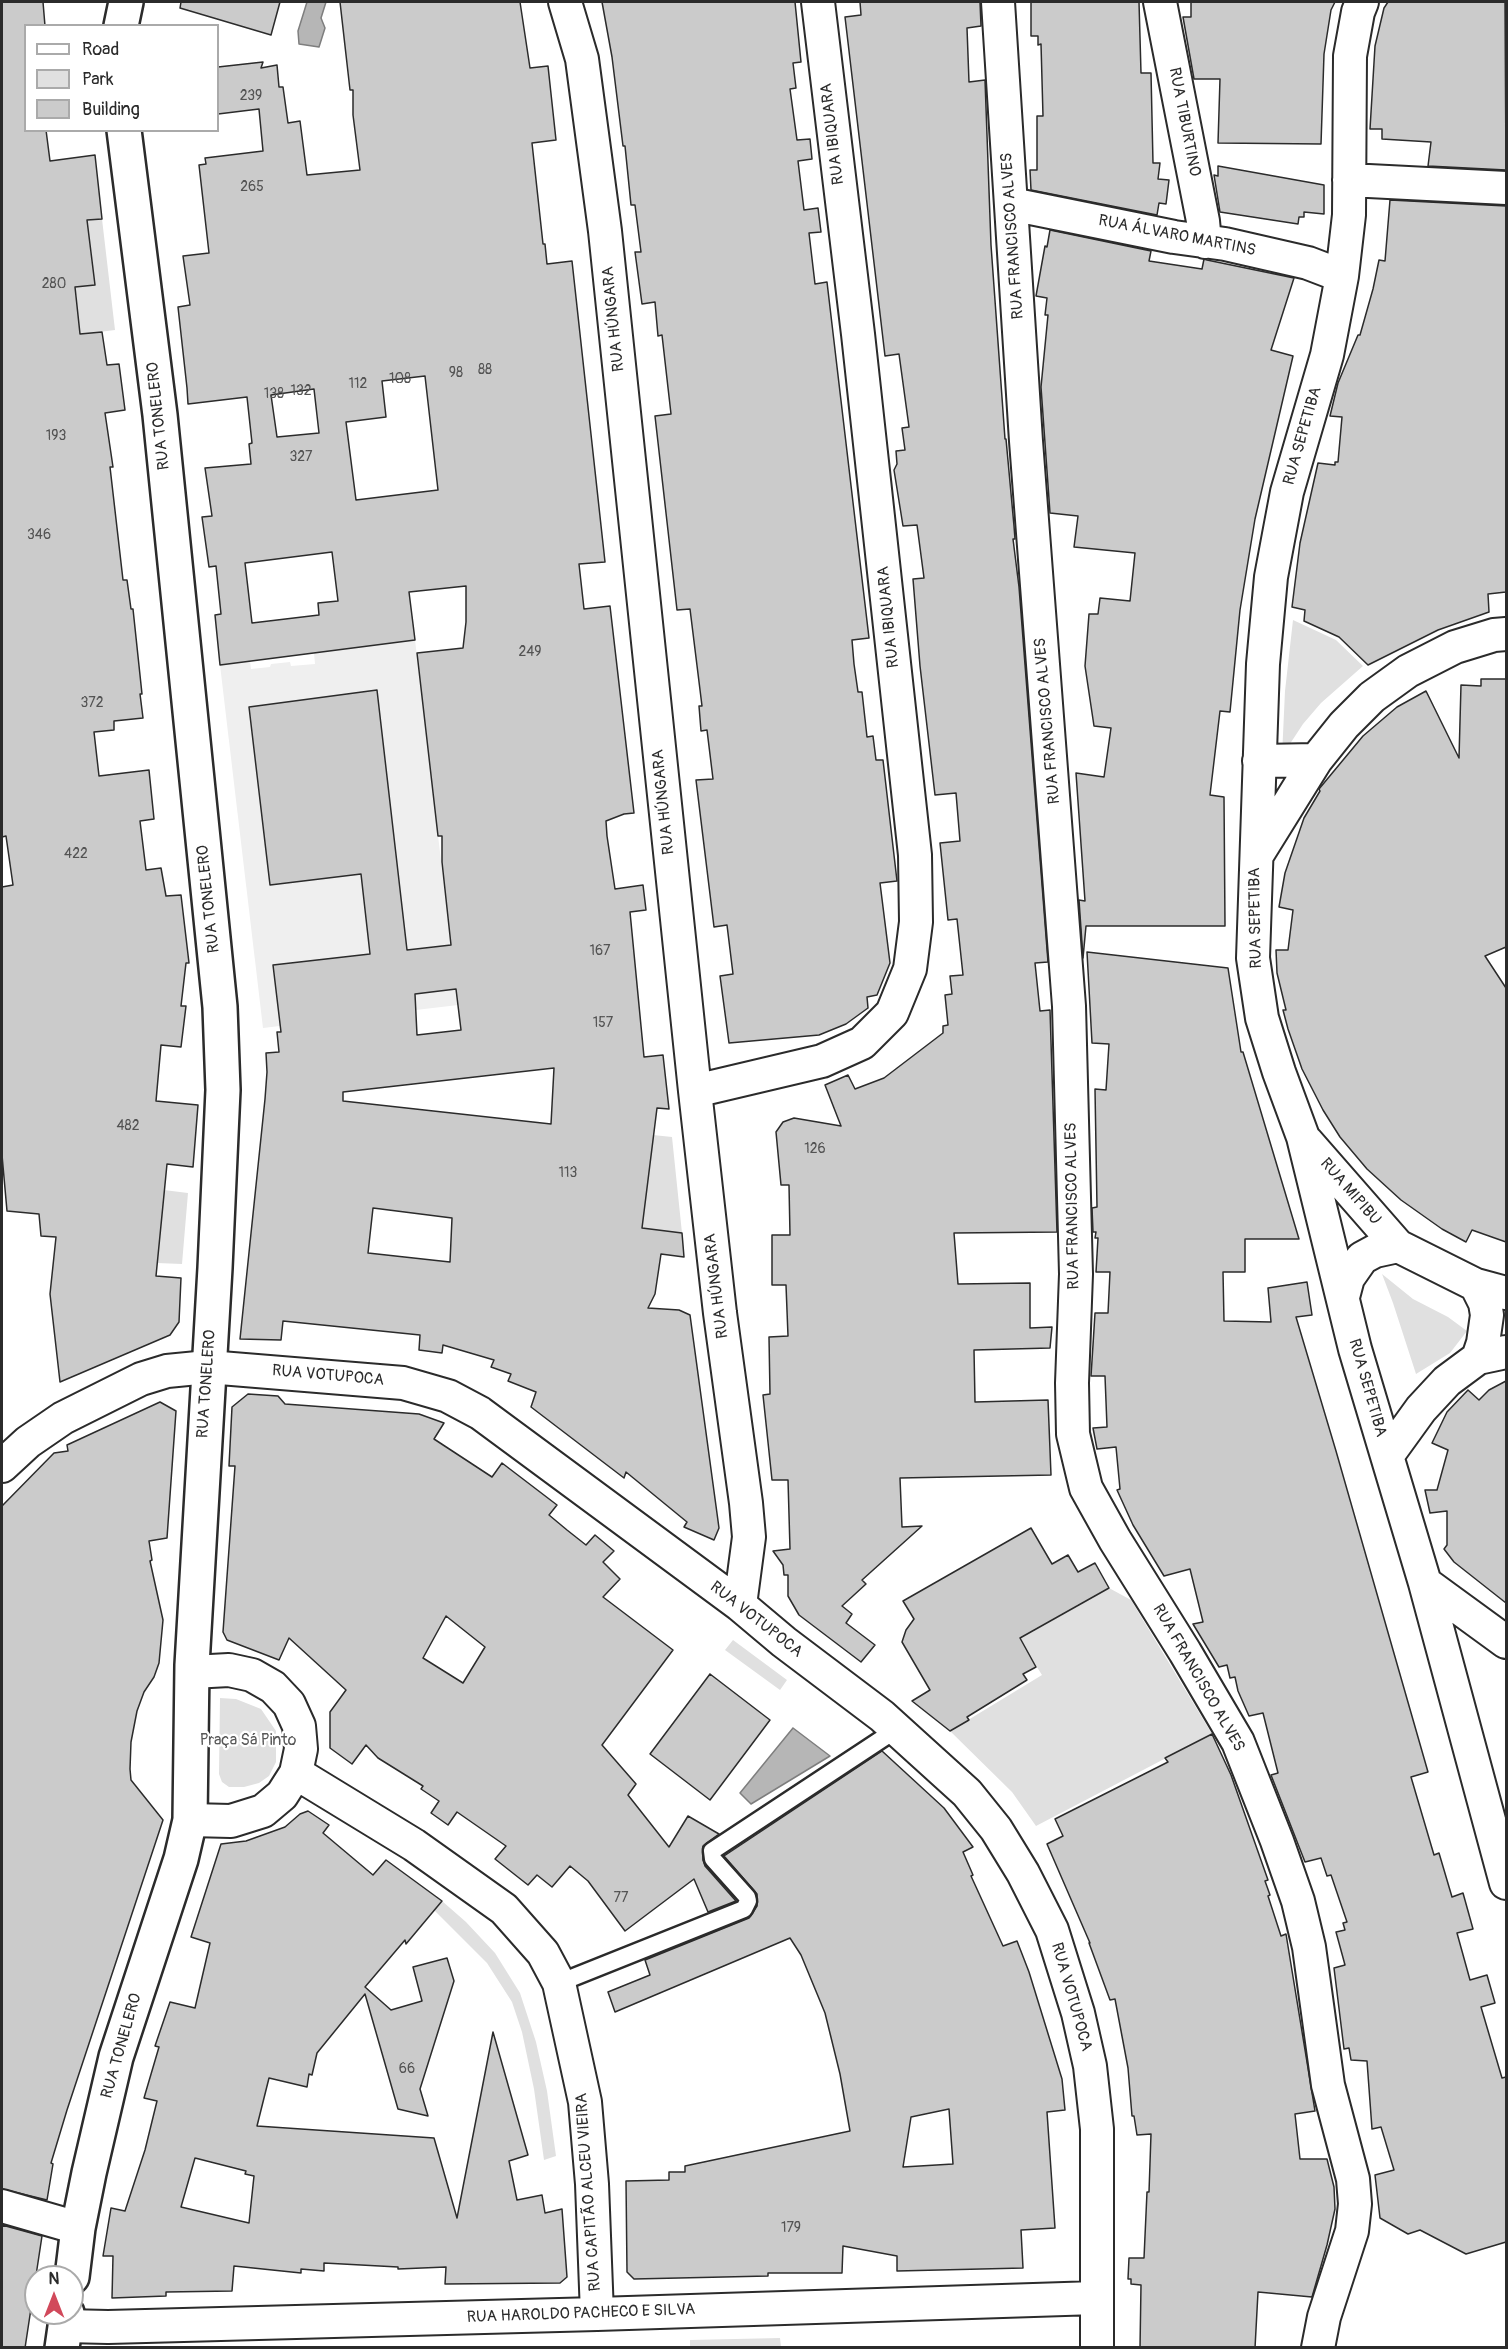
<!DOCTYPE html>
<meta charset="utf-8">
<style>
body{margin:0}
#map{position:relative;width:1508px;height:2349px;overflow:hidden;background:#fff;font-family:Pangolin,sans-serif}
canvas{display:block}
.frame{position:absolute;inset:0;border:3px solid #2b2b2b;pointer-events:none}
.legend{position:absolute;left:24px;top:24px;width:195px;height:108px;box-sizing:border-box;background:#fff;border:2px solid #aaa;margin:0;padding:8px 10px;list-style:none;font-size:18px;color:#2b2b2b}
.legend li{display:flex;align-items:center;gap:12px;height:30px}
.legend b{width:30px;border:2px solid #aaa}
.north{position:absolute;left:24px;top:2265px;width:60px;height:60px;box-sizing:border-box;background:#fff;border:2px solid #aaa;border-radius:50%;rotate:0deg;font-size:16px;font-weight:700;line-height:24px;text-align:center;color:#2b2b2b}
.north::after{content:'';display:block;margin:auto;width:21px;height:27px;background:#d1495b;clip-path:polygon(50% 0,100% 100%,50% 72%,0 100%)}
</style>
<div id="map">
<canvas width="1508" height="2349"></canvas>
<div class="frame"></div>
<ul class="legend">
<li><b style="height:8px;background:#fff"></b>Road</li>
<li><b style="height:16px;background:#e0e0e0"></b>Park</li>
<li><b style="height:16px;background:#cbcbcb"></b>Building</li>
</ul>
<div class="north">N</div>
</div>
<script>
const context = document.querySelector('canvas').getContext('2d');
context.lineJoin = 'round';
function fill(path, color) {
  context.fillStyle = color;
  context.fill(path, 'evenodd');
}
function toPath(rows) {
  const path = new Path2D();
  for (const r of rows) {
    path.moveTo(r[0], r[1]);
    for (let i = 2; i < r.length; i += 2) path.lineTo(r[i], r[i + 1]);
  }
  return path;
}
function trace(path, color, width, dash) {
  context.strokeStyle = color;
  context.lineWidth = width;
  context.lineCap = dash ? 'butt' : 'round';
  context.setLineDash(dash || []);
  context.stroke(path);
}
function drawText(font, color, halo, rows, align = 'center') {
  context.font = font + ' Pangolin,sans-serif';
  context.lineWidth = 4.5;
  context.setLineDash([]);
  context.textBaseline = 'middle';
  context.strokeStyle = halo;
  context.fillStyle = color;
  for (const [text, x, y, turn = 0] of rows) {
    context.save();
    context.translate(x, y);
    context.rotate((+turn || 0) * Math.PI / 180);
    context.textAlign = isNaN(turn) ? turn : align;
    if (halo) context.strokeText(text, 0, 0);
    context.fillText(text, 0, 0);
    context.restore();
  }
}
fill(toPath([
 [415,640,458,1005,263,1028,220,665,250,661,251,669,270,667,271,664,290,662,291,666,315,664,314,653]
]), '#efefef');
fill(toPath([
 [102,219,115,330,67,336,77,302,72,255,62,223],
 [1293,620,1336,640,1363,666,1321,703,1303,724,1282,756,1285,691],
 [653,1135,672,1137,682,1233,642,1228],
 [164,1190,188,1193,182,1264,157,1263],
 [1382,1274,1413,1299,1448,1317,1467,1331,1450,1353,1416,1374,1393,1303],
 [1109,1588,1131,1600,1212,1734,1036,1826,1012,1792,950,1731,1042,1675,1019,1639],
 [733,1640,787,1680,780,1690,725,1650],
 [220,1698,236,1699,261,1709,276,1731,276,1762,269,1776,259,1783,244,1787,229,1787,222,1782,219,1774],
 [442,1901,466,1922,495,1953,520,1993,536,2042,547,2091,556,2156,544,2160,534,2089,522,2032,512,2002,487,1963,434,1910],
 [780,2338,781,2347,690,2347,690,2340]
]), '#e0e0e0');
const water = toPath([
 [307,2,326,2,321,18,325,28,319,47,299,44,298,31,307,2],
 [793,1728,830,1756,751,1804,740,1793,793,1728]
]);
fill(water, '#b6b6b6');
trace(water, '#7e7e7e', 1.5);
const building = toPath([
 [2,2,43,2,45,26,26,26,26,130,46,130,50,161,95,155,102,219,87,220,95,285,75,287,80,334,102,332,107,365,119,364,125,410,105,413,113,467,110,467,123,580,127,580,131,609,133,609,142,694,140,694,143,718,114,721,114,730,94,732,99,776,149,770,154,819,140,821,146,870,161,868,166,896,181,895,189,963,186,963,181,1006,186,1006,181,1047,161,1045,156,1101,198,1105,193,1167,167,1164,156,1276,181,1278,179,1322,170,1335,60,1382,50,1294,56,1237,41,1236,39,1214,7,1211,2,1155,2,887,13,885,6,836,2,837,2,2],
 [181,2,280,2,271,35,180,8,181,2],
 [340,2,520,2,530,68,548,66,556,140,532,143,543,244,545,244,547,264,572,261,605,562,579,564,584,609,610,606,634,813,624,814,606,821,607,836,615,889,643,885,646,910,630,912,644,1057,663,1055,669,1109,657,1108,642,1228,682,1233,684,1257,661,1254,655,1294,648,1308,679,1310,690,1315,719,1528,714,1540,684,1527,687,1522,626,1472,624,1478,531,1407,536,1392,508,1381,511,1374,491,1367,494,1360,443,1345,442,1353,419,1350,420,1335,283,1321,281,1340,240,1339,265,1099,267,1072,266,1053,279,1052,277,1032,281,1032,273,965,370,954,361,874,270,885,249,707,377,690,407,950,451,945,442,862,442,836,438,836,417,653,463,648,466,622,466,586,409,592,415,640,220,665,215,615,221,614,216,566,209,567,202,517,212,516,205,468,251,464,249,444,252,443,247,397,188,404,187,388,178,307,190,305,183,256,209,253,199,165,206,164,205,158,263,151,259,109,218,114,218,67,263,62,261,68,277,65,279,87,283,87,288,123,300,121,307,175,360,170,353,115,353,90,350,90,340,2],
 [425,376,438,490,356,500,346,422,386,417,382,381,425,376],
 [314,389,319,433,277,437,271,395,314,389],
 [332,552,338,601,318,603,319,615,252,623,245,563,332,552],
 [456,989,461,1030,417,1035,415,994,456,989],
 [554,1068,551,1124,343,1101,343,1092,554,1068],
 [373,1208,452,1218,450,1262,368,1253,373,1208],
 [602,2,795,2,801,62,793,63,796,88,790,89,797,140,810,139,812,159,798,161,804,210,818,208,821,232,809,233,815,284,827,282,869,638,852,640,854,664,858,692,862,692,867,737,873,736,876,760,883,760,897,881,880,883,890,963,877,995,867,997,868,1008,846,1024,819,1035,729,1043,720,976,733,974,727,925,714,927,696,780,713,779,707,730,701,731,699,706,702,706,690,609,677,610,655,416,671,414,662,335,658,336,655,302,642,304,635,252,641,252,635,205,631,205,625,146,623,146,612,57,602,2],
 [860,2,980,2,981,26,967,28,969,82,985,80,991,245,1005,439,1006,439,1014,526,1015,539,1013,539,1019,587,1048,962,1035,963,1040,1011,1050,1010,1057,1232,954,1233,958,1284,1030,1283,1030,1328,1052,1327,1050,1348,974,1350,975,1402,1048,1400,1051,1475,900,1478,902,1527,922,1526,862,1580,866,1584,842,1606,852,1614,846,1623,875,1645,861,1662,799,1615,788,1596,788,1575,784,1575,783,1565,773,1551,790,1549,788,1480,772,1480,763,1395,770,1394,769,1337,788,1336,786,1285,772,1285,772,1235,790,1235,789,1185,781,1185,776,1132,783,1122,794,1118,841,1126,825,1085,848,1075,855,1089,884,1078,943,1033,943,1026,948,1025,945,995,952,994,950,976,963,975,957,919,948,920,940,843,960,841,956,793,935,795,920,666,913,579,924,578,917,525,903,526,894,470,897,464,896,451,905,450,902,428,909,427,899,354,885,356,845,17,861,15,860,2],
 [1031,2,1139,2,1141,73,1151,73,1153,163,1160,163,1158,179,1169,180,1166,204,1159,203,1157,215,1031,190,1030,170,1037,170,1037,116,1043,116,1041,44,1038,45,1038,36,1031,36,1031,2],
 [1191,2,1335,2,1331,10,1324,54,1321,144,1218,143,1220,79,1194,79,1183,17,1191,17,1191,2],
 [1388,2,1505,2,1506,170,1428,166,1431,142,1382,139,1382,129,1370,129,1375,46,1384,8,1388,2],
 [1218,166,1324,185,1324,214,1304,212,1304,217,1299,217,1298,224,1220,212,1214,175,1218,176,1218,166],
 [1390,200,1506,206,1506,592,1488,594,1489,612,1438,630,1368,665,1339,637,1304,621,1305,610,1292,607,1300,543,1318,463,1335,465,1335,462,1338,462,1342,417,1330,416,1338,383,1358,335,1360,335,1373,289,1379,260,1385,261,1390,200],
 [1050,230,1151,251,1149,261,1202,269,1204,259,1207,260,1294,278,1271,350,1293,356,1255,519,1240,610,1230,712,1220,711,1210,795,1224,797,1225,926,1086,926,1083,958,1079,900,1085,901,1076,773,1104,777,1111,728,1094,726,1085,666,1089,614,1098,614,1100,598,1130,601,1135,553,1074,547,1078,516,1050,513,1041,387,1048,315,1045,315,1047,298,1036,296,1045,246,1047,247,1050,230],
 [1481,679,1506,679,1506,947,1485,956,1506,988,1506,1242,1472,1230,1466,1242,1442,1229,1401,1200,1367,1169,1340,1137,1323,1110,1302,1069,1288,1029,1283,1010,1286,1010,1277,973,1276,950,1288,950,1293,910,1279,907,1285,873,1304,818,1320,791,1319,789,1363,736,1397,707,1426,691,1459,758,1461,685,1481,686,1481,679],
 [1087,952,1228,968,1241,1052,1243,1052,1299,1239,1245,1239,1245,1272,1223,1272,1224,1321,1271,1322,1268,1288,1307,1282,1312,1315,1296,1317,1336,1451,1428,1772,1411,1777,1434,1855,1439,1853,1452,1897,1463,1893,1473,1929,1457,1933,1470,1980,1487,1975,1495,2003,1481,2007,1502,2078,1506,2077,1506,2242,1466,2254,1420,2230,1408,2234,1380,2218,1375,2175,1394,2170,1381,2127,1372,2129,1367,2061,1351,2060,1349,2048,1344,2049,1334,1968,1345,1965,1336,1932,1345,1930,1343,1923,1347,1922,1331,1875,1327,1876,1321,1858,1305,1862,1271,1775,1278,1773,1263,1713,1249,1716,1238,1691,1235,1677,1230,1678,1227,1665,1219,1667,1193,1624,1203,1622,1190,1569,1164,1576,1133,1525,1117,1490,1120,1489,1116,1447,1097,1449,1093,1428,1107,1427,1105,1376,1091,1376,1093,1345,1095,1313,1108,1313,1110,1272,1096,1272,1098,1238,1095,1238,1096,1232,1093,1232,1092,1208,1097,1207,1095,1089,1106,1090,1109,1044,1092,1043,1087,952],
 [1506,1381,1506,1603,1454,1562,1444,1549,1447,1545,1447,1511,1430,1513,1425,1490,1437,1490,1448,1450,1432,1443,1447,1412,1468,1390,1479,1400,1489,1390,1506,1381],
 [248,1394,278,1396,285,1404,419,1414,444,1423,434,1439,492,1477,502,1463,557,1505,549,1515,567,1530,586,1545,595,1535,614,1551,603,1562,620,1579,603,1597,673,1650,602,1745,636,1784,628,1795,669,1847,688,1816,719,1834,703,1846,703,1860,705,1866,736,1901,708,1912,694,1879,625,1931,588,1881,570,1866,552,1887,537,1875,528,1885,495,1859,506,1846,457,1812,448,1825,431,1813,439,1801,421,1789,423,1786,378,1758,366,1745,352,1764,330,1748,330,1712,346,1690,289,1638,279,1660,227,1640,223,1632,235,1466,229,1466,232,1407,248,1394],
 [446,1616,485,1647,463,1683,423,1658,446,1616],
 [160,1402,176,1411,167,1538,149,1541,152,1560,150,1561,163,1620,159,1663,154,1677,144,1692,137,1711,131,1742,130,1769,131,1780,163,1820,67,2110,51,2163,53,2164,47,2200,2,2189,2,1506,54,1453,68,1451,67,1445,160,1402],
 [1031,1528,1052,1564,1068,1555,1078,1572,1095,1563,1109,1588,1020,1638,1036,1667,1023,1674,1027,1680,967,1717,969,1720,950,1731,912,1701,930,1690,902,1642,906,1630,914,1619,903,1601,1031,1528],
 [710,1674,770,1720,710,1800,650,1754,710,1674],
 [1212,1734,1231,1775,1268,1880,1265,1881,1270,1895,1268,1896,1281,1936,1286,1934,1315,2111,1295,2114,1300,2159,1327,2159,1334,2187,1335,2209,1327,2245,1312,2297,1258,2292,1255,2348,1140,2348,1141,2285,1131,2284,1131,2279,1128,2279,1129,2258,1144,2258,1147,2192,1149,2192,1151,2134,1137,2135,1134,2116,1132,2116,1128,2068,1115,1999,1110,2000,1089,1943,1090,1943,1047,1844,1063,1836,1055,1819,1168,1762,1165,1758,1212,1734],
 [882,1751,944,1808,973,1847,963,1852,973,1875,971,1876,1003,1946,1017,1941,1029,1972,1062,2079,1065,2110,1047,2112,1055,2228,1021,2230,1023,2268,897,2271,897,2256,843,2246,842,2273,768,2273,768,2276,634,2279,627,2272,626,2181,669,2180,669,2172,685,2172,685,2166,850,2131,840,2074,825,2013,801,1955,790,1938,615,2012,608,1992,650,1975,645,1960,749,1918,757,1906,757,1894,724,1856,882,1751],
 [949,2109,953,2164,903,2167,911,2117,949,2109],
 [308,1811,329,1825,323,1833,373,1875,386,1860,442,1901,406,1944,405,1940,365,1987,391,2010,422,2001,413,1967,447,1958,454,1981,420,2089,428,2116,398,2109,365,1994,317,2053,312,2075,309,2074,307,2087,269,2078,257,2126,434,2138,457,2218,493,2032,528,2155,509,2161,517,2200,542,2195,545,2213,562,2209,567,2277,560,2283,445,2284,446,2267,398,2269,398,2267,324,2263,324,2271,301,2269,301,2273,234,2266,232,2291,166,2292,166,2296,112,2298,113,2256,103,2256,111,2208,125,2211,145,2150,157,2101,144,2098,159,2047,155,2046,170,2002,195,2008,210,1943,191,1937,221,1844,246,1841,285,1827,300,1814,308,1811],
 [195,2158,246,2171,245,2174,254,2176,249,2223,181,2207,195,2158],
 [2,2225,42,2236,25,2348,2,2348,2,2225]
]);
fill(building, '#cbcbcb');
trace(building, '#2b2b2b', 1.5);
const lane = toPath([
 [559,1983,744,1909,748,1901,747,1897,713,1859,712,1851,897,1729]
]);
const street = toPath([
 [565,2,582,59,605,231,695,1091,720,1313,746,1503,749,1537,740,1605],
 [998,2,1026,441,1069,1006,1076,1274,1072,1383,1073,1434,1086,1488,1115,1540,1185,1652,1238,1742,1277,1841,1298,1901,1309,1947,1328,2085,1353,2179,1355,2204,1352,2231,1324,2317,1318,2348],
 [1160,2,1203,221,1205,242],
 [1362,2,1358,12,1350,56,1349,215,1342,276,1327,355,1287,492,1271,577,1263,664,1253,958,1262,1018,1279,1072,1303,1137,1355,1349,1425,1583,1506,1883],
 [1349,180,1506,188],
 [1011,204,1174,237,1225,244,1308,263,1342,276],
 [1259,761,1316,760],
 [1257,855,1316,760,1344,725,1372,697,1408,671,1455,647,1494,635,1506,634],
 [695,1091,822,1061,862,1043,892,1013,910,969,916,922,915,855,858,334,818,2],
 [1307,1142,1398,1246],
 [1476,1285,1485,1303,1487,1315,1483,1343,1478,1358],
 [1343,1297,1348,1278,1362,1258,1375,1251,1398,1246,1476,1285,1506,1293],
 [1387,1456,1421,1409,1447,1381,1478,1358,1506,1352],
 [2,1466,28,1442,63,1418,141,1379,167,1371,208,1367,403,1383,448,1396,480,1413,740,1605,784,1642,882,1716,967,1793,996,1829,1023,1873,1052,1930,1078,2013,1090,2066,1097,2129,1097,2348],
 [1425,1583,1506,1642],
 [296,1773,414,1845,504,1909,543,1953,559,1983,585,2102,592,2184,597,2314],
 [190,1820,231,1821,263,1811,282,1795,296,1773,301,1749,299,1726,289,1704,273,1687,252,1675,229,1670,192,1672],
 [2,2206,78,2228],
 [65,2326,108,2327,597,2314,1096,2298]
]);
const secondary = toPath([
 [121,26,126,2],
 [72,2277,78,2228,89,2173,116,2057,181,1859,190,1820,192,1665,215,1268,223,1090,220,1007,160,415,124,130],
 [62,2348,67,2313]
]);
trace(lane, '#2b2b2b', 21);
trace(street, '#2b2b2b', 36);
trace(secondary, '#2b2b2b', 38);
trace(lane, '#fff', 16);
trace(street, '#fff', 32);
trace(secondary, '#fff', 33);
drawText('14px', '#535353', null, [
 ["239",251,96],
 ["265",252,187],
 ["280",54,284],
 ["88",485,370],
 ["98",456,373],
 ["108",400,379],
 ["112",358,384],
 ["132",301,391],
 ["138",274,394],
 ["193",56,436],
 ["327",301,457],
 ["346",39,535],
 ["249",530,652],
 ["372",92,703],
 ["422",76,854],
 ["167",600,951],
 ["157",603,1023],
 ["482",128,1126],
 ["126",815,1149],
 ["113",568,1173],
 ["77",621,1898],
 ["66",407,2069],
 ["179",791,2228]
]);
drawText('16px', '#2b2b2b', '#fff', [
 ["RUA TIBURTINO",1184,122,79],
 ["RUA IBIQUARA",833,134,-97],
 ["RUA FRANCISCO ALVES",1013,236,-94],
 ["RUA ÁLVARO MARTINS",1177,236,11],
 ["RUA HÚNGARA",614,319,-96],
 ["RUA TONELERO",159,416,-96],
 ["RUA SEPETIBA",1303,436,-74],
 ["RUA IBIQUARA",889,617,-96],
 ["RUA FRANCISCO ALVES",1048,721,-95],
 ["RUA HÚNGARA",664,802,-96],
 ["RUA TONELERO",209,899,-96],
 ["RUA SEPETIBA",1256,918,-91],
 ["RUA MIPIBU",1350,1192,49],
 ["RUA FRANCISCO ALVES",1073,1206,-91],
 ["RUA HÚNGARA",717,1286,-97],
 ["RUA VOTUPOCA",328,1376,5],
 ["RUA TONELERO",207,1384,-86],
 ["RUA SEPETIBA",1367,1388,74],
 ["RUA VOTUPOCA",756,1620,38],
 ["RUA FRANCISCO ALVES",1198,1678,60],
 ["RUA VOTUPOCA",1071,1997,74],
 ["RUA TONELERO",122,2046,-74],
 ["RUA CAPITÃO ALCEU VIEIRA",589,2192,-94],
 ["RUA HAROLDO PACHECO E SILVA",581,2314,-2]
]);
drawText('16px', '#585858', '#fff', [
 ["Praça Sá Pinto",248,1741]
]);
</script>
